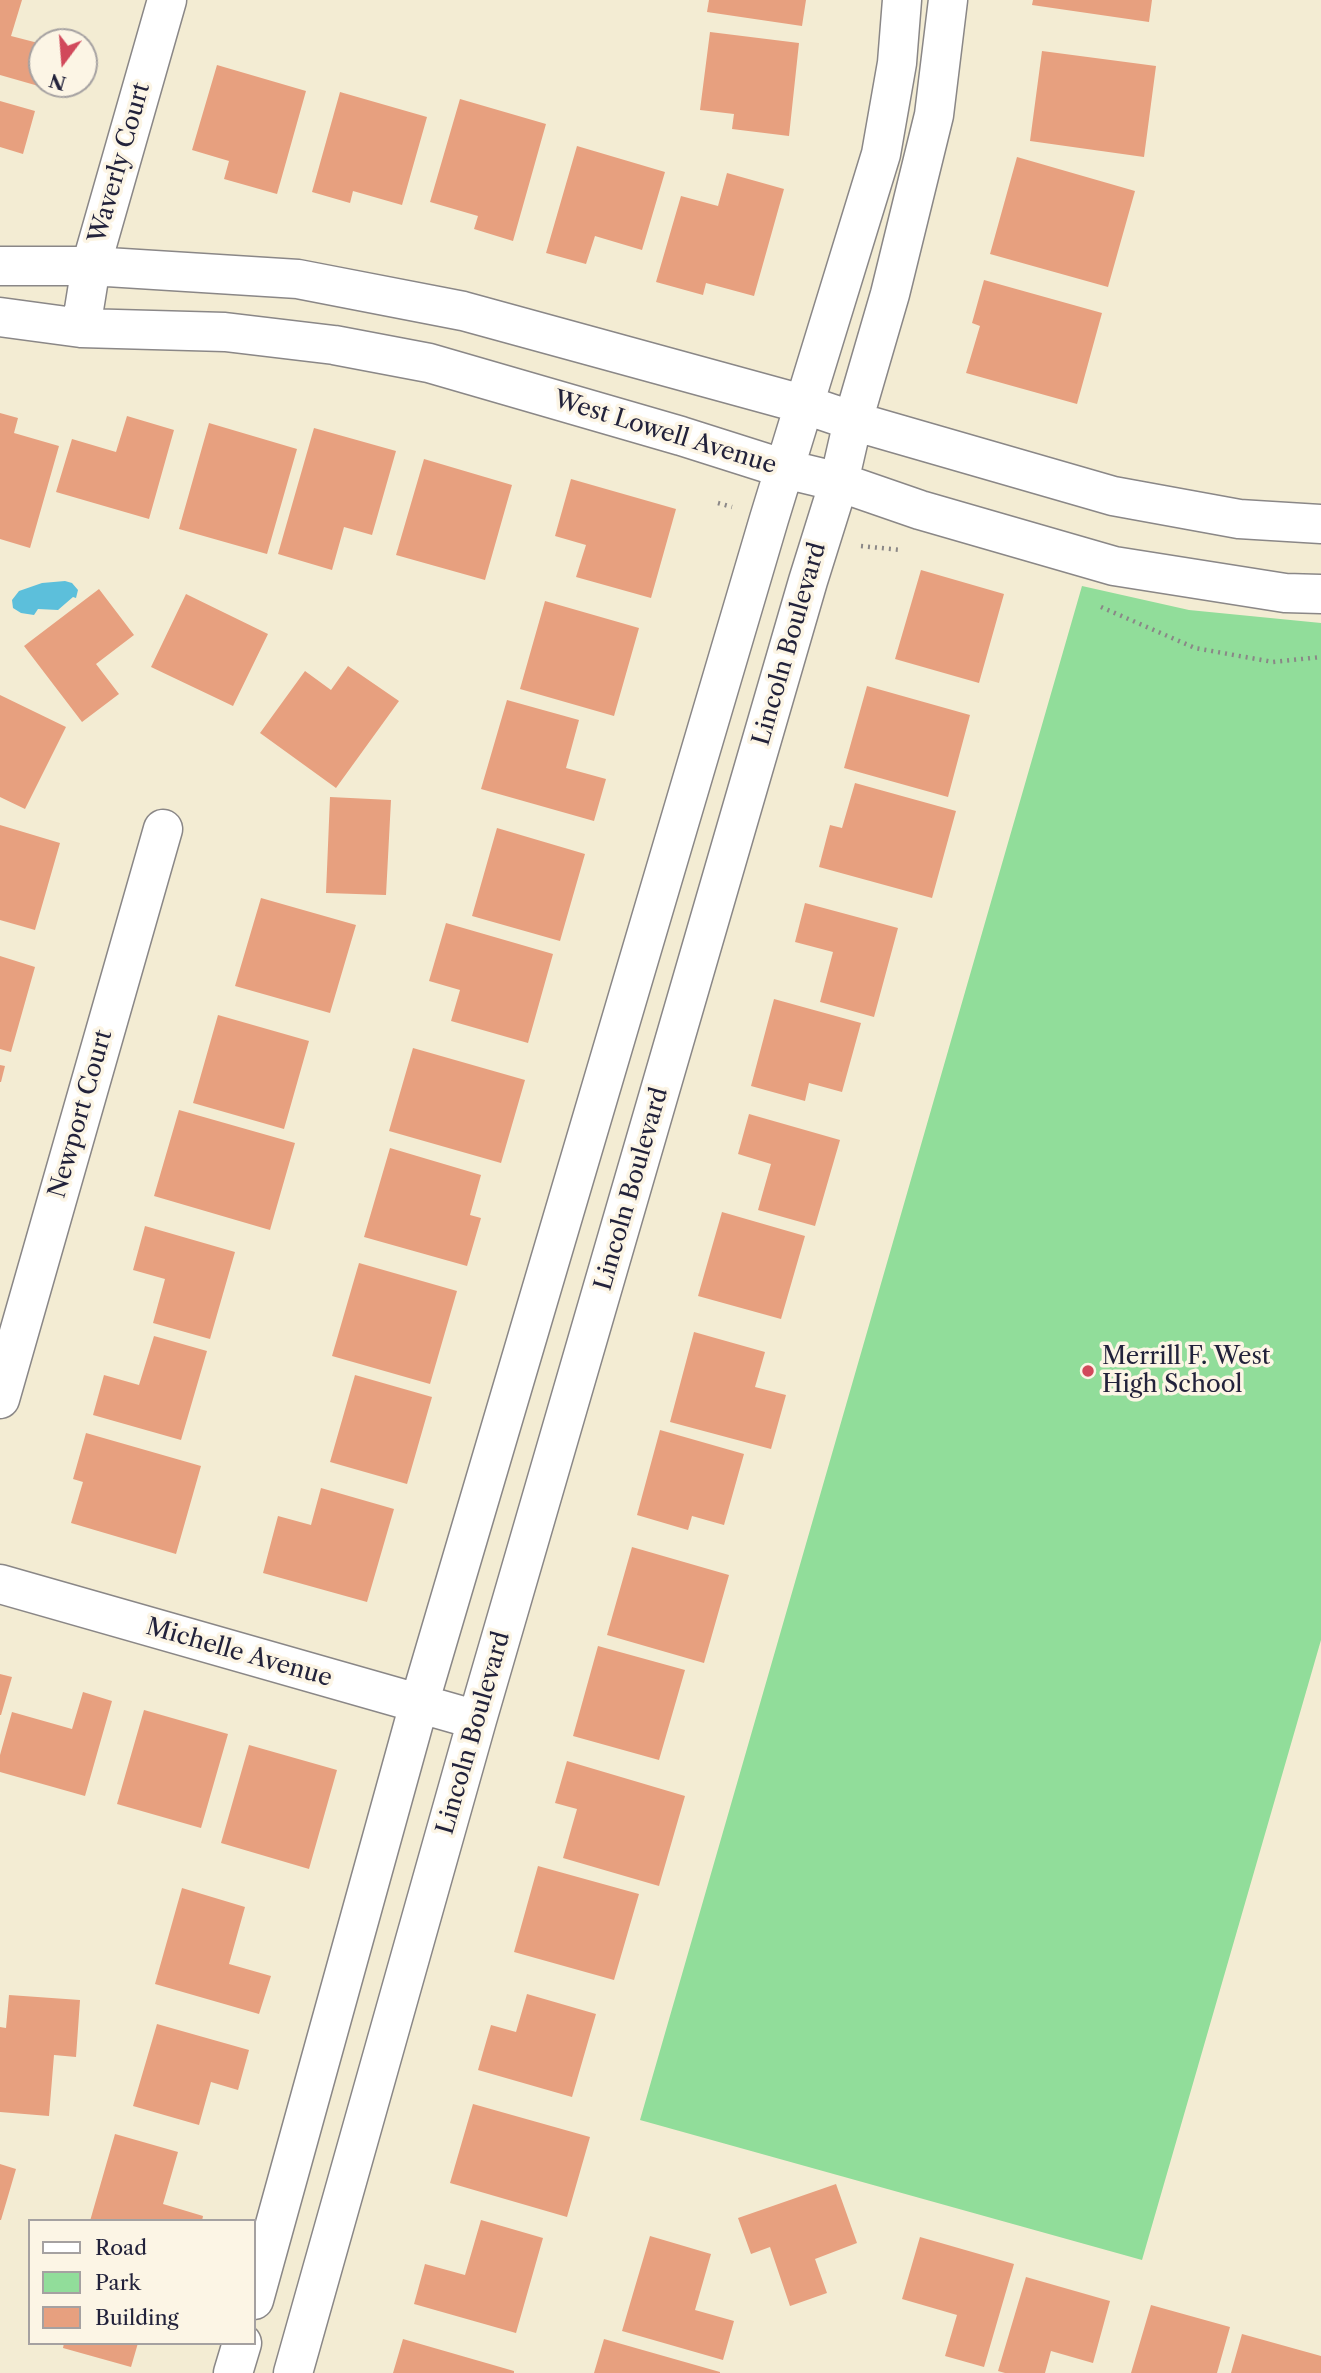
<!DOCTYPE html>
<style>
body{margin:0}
#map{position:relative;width:1321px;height:2373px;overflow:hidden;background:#f3ecd3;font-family:"Libre Caslon Text",serif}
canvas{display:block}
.legend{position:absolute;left:28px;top:2219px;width:228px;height:126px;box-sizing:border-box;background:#fcf5e5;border:2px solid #a5a1a1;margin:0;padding:9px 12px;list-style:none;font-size:21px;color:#22223b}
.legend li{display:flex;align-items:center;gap:14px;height:35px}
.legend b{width:35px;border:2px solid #a5a1a1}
.north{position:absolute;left:28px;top:28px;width:70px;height:70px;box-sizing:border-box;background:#fcf5e5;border:2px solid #a5a1a1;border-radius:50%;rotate:196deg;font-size:19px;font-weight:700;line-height:28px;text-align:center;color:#22223b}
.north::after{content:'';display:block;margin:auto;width:24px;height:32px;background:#d1495b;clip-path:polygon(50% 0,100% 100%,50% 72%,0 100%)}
</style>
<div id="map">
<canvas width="1321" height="2373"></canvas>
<ul class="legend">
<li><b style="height:9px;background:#fff"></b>Road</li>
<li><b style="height:19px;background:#91dd9a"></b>Park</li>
<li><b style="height:19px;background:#e7a07f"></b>Building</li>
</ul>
<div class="north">N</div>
</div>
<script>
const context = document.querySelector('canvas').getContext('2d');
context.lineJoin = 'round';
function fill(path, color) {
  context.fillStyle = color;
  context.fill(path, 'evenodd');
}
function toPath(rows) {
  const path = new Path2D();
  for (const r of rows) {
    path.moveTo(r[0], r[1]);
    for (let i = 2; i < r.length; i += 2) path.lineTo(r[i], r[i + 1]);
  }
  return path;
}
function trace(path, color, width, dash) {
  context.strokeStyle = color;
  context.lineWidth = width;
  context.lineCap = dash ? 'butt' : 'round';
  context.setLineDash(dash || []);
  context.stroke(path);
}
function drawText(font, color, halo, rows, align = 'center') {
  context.font = font + ' "Libre Caslon Text",serif';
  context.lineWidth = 7;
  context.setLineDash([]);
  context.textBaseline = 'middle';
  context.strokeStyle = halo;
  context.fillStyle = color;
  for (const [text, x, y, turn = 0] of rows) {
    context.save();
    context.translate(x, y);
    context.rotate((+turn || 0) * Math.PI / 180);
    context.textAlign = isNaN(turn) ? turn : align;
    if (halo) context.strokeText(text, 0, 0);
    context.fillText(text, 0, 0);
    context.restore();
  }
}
fill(toPath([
 [1082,586,1189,610,1321,623,1321,1640,1142,2260,640,2120]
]), '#91dd9a');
fill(toPath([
 [65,581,72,583,78,590,76,598,73,597,58,610,38,609,34,615,21,613,13,608,12,600,19,591,42,583]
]), '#5cbfdb');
fill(toPath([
 [0,0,22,0,11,36,42,44,42,87,0,75],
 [709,0,806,0,802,26,707,12],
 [1033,0,1152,0,1149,22,1032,5],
 [710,32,799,43,789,136,732,129,734,114,700,110],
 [1042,51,1156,66,1144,157,1030,141],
 [217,65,306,91,277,194,224,179,229,161,192,150],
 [340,92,427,117,402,205,353,191,350,203,312,192],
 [460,99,546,124,513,241,474,229,478,216,430,202],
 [0,101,35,111,23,154,0,147],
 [577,146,665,172,642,250,595,236,586,264,546,253],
 [1017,157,1135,191,1108,287,990,254],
 [727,173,784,189,754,296,706,283,703,295,656,282,681,196,718,206],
 [984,280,1102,313,1077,404,966,373,980,326,972,323],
 [0,413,18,418,14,433,59,446,30,548,0,539],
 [127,416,174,430,149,519,56,492,72,439,116,452],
 [209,423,297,449,267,554,179,529],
 [314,428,396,451,372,535,344,527,332,570,278,554],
 [424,459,512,485,485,580,396,555],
 [571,479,676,509,651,598,576,577,586,545,555,536],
 [921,570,1004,594,979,683,895,659],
 [99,589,134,635,96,664,119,694,82,722,24,646],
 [186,594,268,634,233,706,151,667],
 [545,601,639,628,614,716,520,689],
 [348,666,399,701,336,788,260,733,305,671,331,690],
 [867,686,970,715,948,797,844,768],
 [0,695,66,727,25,809,0,797],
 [507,700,579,720,566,768,606,779,594,821,481,789],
 [855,783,956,811,932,898,819,867,830,825,842,828],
 [330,797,391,800,386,895,326,893],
 [0,825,60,843,35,930,0,920],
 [497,828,585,854,560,941,472,916],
 [261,898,356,925,330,1013,235,986],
 [805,903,898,928,874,1017,820,1002,833,952,795,942],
 [446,923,553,954,528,1043,451,1021,460,990,429,981],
 [0,956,35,967,11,1052,0,1049],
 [774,999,861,1023,842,1092,809,1083,805,1101,751,1086],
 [218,1015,309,1041,284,1129,193,1103],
 [413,1048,525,1080,501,1163,389,1131],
 [0,1065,5,1066,1,1082,0,1082],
 [179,1110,295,1143,270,1230,154,1196],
 [749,1114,840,1140,815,1226,758,1210,771,1164,738,1154],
 [390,1148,481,1175,470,1215,481,1218,467,1266,364,1237],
 [722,1212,805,1236,781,1319,698,1296],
 [145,1226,235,1252,210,1339,153,1323,165,1279,133,1270],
 [359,1263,457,1291,430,1384,332,1356],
 [694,1332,765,1352,755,1387,786,1395,771,1449,670,1422],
 [154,1336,207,1351,181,1440,93,1415,104,1375,139,1385],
 [355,1375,432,1397,407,1484,330,1462],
 [660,1430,744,1454,724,1525,692,1516,688,1530,637,1515],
 [86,1433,201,1466,176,1554,71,1523,83,1482,73,1479],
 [321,1488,394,1509,367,1602,263,1573,278,1516,311,1525],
 [632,1547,729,1575,704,1663,607,1635],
 [598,1646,685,1670,659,1760,573,1736],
 [0,1674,12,1677,1,1715,0,1715],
 [83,1692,112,1701,85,1796,0,1772,0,1755,12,1712,72,1729],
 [144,1710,228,1734,201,1828,117,1804],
 [249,1745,337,1770,309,1869,221,1843],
 [567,1761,685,1796,659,1886,563,1858,577,1809,555,1803],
 [538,1866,639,1894,614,1980,514,1952],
 [182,1888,245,1907,229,1964,271,1976,259,2014,155,1984],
 [527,1994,596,2014,572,2097,478,2070,491,2025,516,2032],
 [9,1995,80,2000,76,2057,54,2055,49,2116,0,2112,0,2027,6,2028],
 [157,2024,249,2050,238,2090,211,2082,199,2125,133,2106],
 [473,2104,590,2137,567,2217,450,2183],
 [115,2134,178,2152,163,2204,203,2216,202,2221,90,2221],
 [0,2164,16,2169,1,2220,0,2220],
 [836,2184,857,2243,815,2259,827,2293,790,2306,770,2247,751,2254,738,2218],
 [481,2220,543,2238,516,2333,414,2304,425,2264,465,2275],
 [650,2236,711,2254,695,2310,734,2321,723,2360,622,2331],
 [920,2237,1014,2264,984,2367,945,2356,957,2315,902,2299],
 [1026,2277,1110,2301,1093,2363,1051,2351,1045,2373,1005,2373,998,2371],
 [1151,2305,1230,2327,1217,2373,1131,2373],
 [1242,2334,1321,2356,1321,2373,1231,2373],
 [403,2339,514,2371,514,2373,393,2373],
 [604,2339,720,2372,720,2373,594,2373],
 [64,2343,138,2343,131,2367,63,2348]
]), '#e7a07f');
const minor = toPath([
 [0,266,91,266,298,279,463,311,806,405,853,421,1113,496,1239,519,1321,524],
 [0,317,81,328,225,332,334,345,429,363,681,436,785,469,839,482,920,510,1114,566,1285,593,1321,594],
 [81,328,91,266,167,0],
 [0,1399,163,829],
 [0,1584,477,1720],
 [254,2300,419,1704,769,519,881,154,897,63,902,0],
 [233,2373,242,2343],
 [293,2373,477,1720,808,581,839,482,853,421,890,294,934,115,948,0]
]);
trace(minor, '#8a8787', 41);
trace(toPath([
 [718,503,732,507],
 [861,546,901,550],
 [1101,607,1195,648,1273,662,1321,657]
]), '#8a8787', 4.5, [2, 5]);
trace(minor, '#fff', 38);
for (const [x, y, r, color] of [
 [1088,1371,7,"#d1495b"]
]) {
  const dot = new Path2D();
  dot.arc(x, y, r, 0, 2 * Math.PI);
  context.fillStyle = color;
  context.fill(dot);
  trace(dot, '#fcf5e5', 2.5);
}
drawText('24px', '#22223b', '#fcf5e5', [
 ["Waverly Court",120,163,-74],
 ["West Lowell Avenue",665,433,17],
 ["Lincoln Boulevard",790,644,-74],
 ["Newport Court",81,1114,-74],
 ["Lincoln Boulevard",632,1189,-74],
 ["Michelle Avenue",239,1653,16],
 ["Lincoln Boulevard",474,1733,-74]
]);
drawText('24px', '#22223b', '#fcf5e5', [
 ["Merrill F. West",1102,1357],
 ["High School",1102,1385]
], 'left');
</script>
